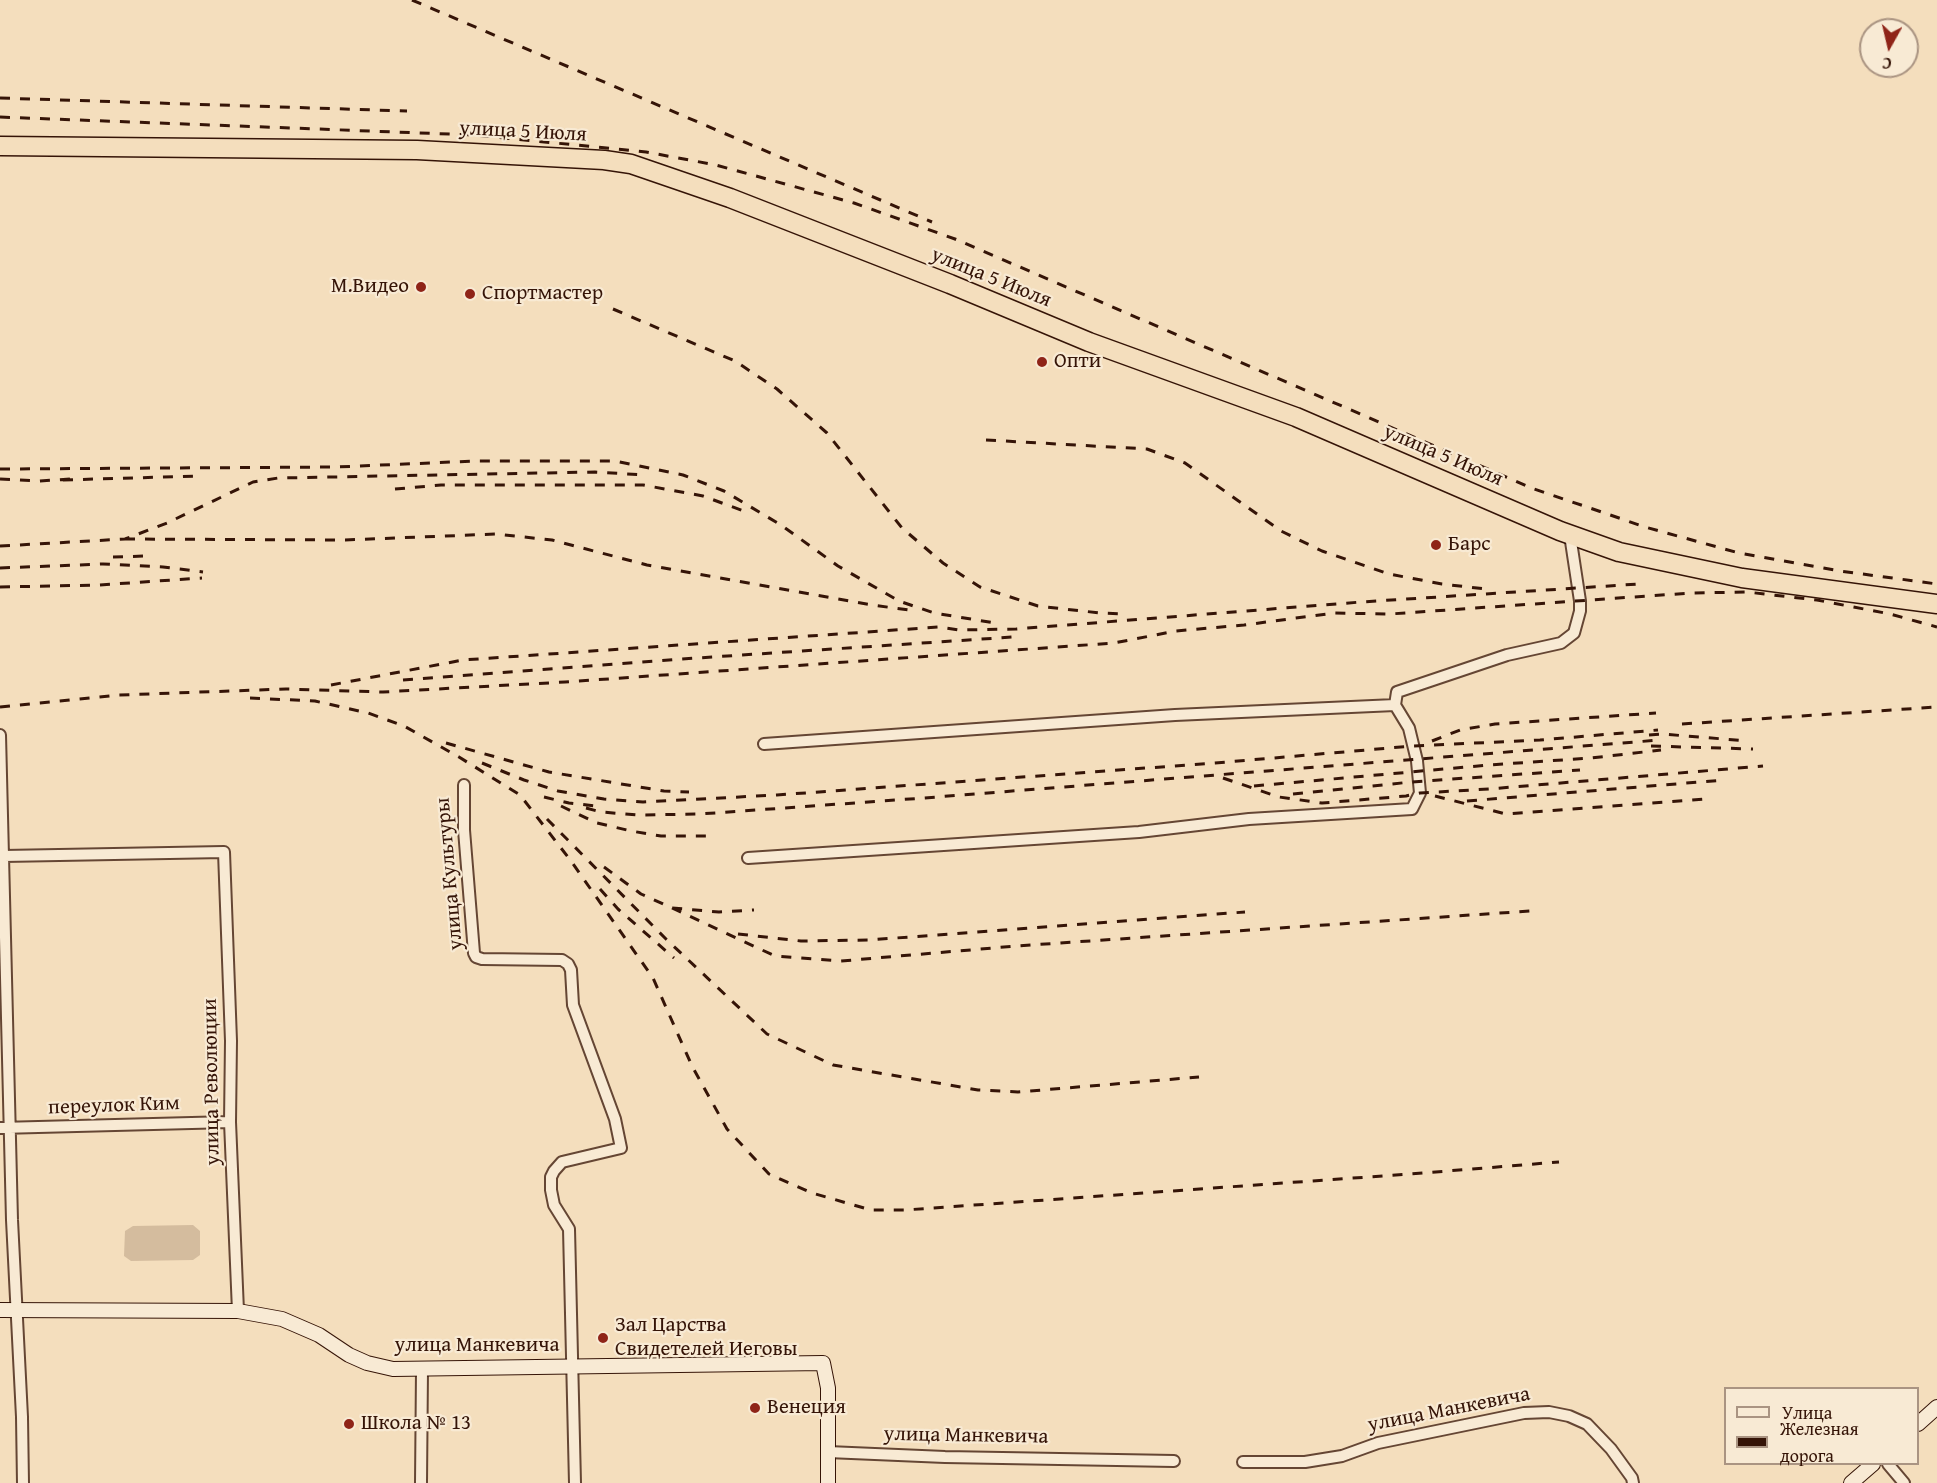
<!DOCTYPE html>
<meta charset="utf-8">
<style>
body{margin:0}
#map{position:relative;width:1937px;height:1483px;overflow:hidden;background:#f4debd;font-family:"Gentium Book Plus",serif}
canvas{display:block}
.legend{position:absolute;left:1724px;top:1387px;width:195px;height:78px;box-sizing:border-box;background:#f8ead4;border:2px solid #aa9482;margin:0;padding:8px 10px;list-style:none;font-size:18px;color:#351407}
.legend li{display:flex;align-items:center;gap:12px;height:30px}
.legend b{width:30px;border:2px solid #aa9482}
.north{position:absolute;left:1859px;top:18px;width:60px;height:60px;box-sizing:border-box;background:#f8ead4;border:2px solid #aa9482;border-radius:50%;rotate:188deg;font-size:16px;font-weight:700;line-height:24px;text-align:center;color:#351407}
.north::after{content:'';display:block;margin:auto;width:21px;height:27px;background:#8f2418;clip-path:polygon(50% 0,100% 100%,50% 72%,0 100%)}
</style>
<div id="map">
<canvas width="1937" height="1483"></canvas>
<ul class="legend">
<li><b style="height:8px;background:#f8ead4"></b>Улица</li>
<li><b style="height:8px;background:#351407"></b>Железная дорога</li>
</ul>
<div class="north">С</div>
</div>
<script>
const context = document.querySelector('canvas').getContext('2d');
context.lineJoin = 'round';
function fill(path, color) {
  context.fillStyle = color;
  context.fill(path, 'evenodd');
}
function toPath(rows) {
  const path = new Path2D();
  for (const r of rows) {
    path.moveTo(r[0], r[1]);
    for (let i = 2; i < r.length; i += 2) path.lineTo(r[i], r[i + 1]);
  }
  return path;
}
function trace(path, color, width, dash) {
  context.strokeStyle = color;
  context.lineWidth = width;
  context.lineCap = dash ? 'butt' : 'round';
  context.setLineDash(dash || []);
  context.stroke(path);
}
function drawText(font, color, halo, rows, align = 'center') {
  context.font = font + ' "Gentium Book Plus",serif';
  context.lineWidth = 4.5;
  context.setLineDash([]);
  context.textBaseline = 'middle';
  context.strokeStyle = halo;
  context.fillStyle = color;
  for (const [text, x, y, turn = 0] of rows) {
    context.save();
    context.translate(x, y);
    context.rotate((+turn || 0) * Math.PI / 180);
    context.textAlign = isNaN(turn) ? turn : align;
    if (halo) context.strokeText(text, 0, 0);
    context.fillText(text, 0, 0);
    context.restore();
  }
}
fill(toPath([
 [193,1225,200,1231,200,1255,193,1260,131,1261,124,1256,125,1231,133,1226]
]), '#d4bc9e');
const street = toPath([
 [0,735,12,1220,22,1417,23,1483],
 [764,744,1175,715,1395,705,1397,692,1507,655,1561,643,1574,633,1580,611,1580,601,1570,535],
 [464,785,464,830,474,953,476,957,482,959,562,960,568,964,571,970,573,1005,615,1119,621,1148,562,1162,554,1171,551,1177,551,1190,554,1205,569,1229,575,1483],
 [4,856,224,852,231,1041,230,1122,238,1311],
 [748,858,1139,832,1249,819,1412,809,1420,793,1417,761,1409,728,1395,705],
 [0,1128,230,1122],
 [828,1452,945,1457,1174,1461],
 [1243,1462,1305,1462,1342,1456,1378,1443,1524,1413,1549,1412,1569,1416,1587,1424,1611,1449,1632,1478,1633,1483],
 [1888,1464,1904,1483],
 [421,1483,422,1370]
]);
const secondary = toPath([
 [0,1310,238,1311,282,1319,319,1335,349,1355,367,1363,393,1369,823,1363,828,1388,828,1483],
 [1918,1424,1937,1407],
 [1851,1483,1873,1464]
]);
const highway = toPath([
 [0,146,417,150,604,160,631,164,730,198,950,284,1089,342,1296,417,1560,531,1619,552,1742,578,1937,604]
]);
trace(street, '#654634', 14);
trace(secondary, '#351407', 16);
trace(highway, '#351407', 21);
trace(street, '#f8ead4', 10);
trace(secondary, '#f8ead4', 14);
trace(highway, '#f4debd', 18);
trace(toPath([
 [412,0,932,222],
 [0,98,407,111],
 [0,117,475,135,646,152,716,165,854,203,955,239,1534,489,1587,507,1645,527,1739,553,1840,571,1937,584],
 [613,309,735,361,777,389,827,433,902,528,943,563,980,587,1038,606,1100,613,1124,614],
 [986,440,1147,449,1185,463,1281,531,1322,551,1389,574,1442,584,1486,589],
 [0,469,336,467,476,461,615,461,683,475,724,491,781,525,838,566,899,601,934,613,995,623],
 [0,479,38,481,70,479],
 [63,480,198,476],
 [395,489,441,485,643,485,703,496,749,513],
 [125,539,345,540,496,534,552,540,647,565,872,605,909,610],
 [0,546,125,539,167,523,253,482,278,478,595,472,645,475],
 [113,557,146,556],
 [0,568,103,564,163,567,203,572],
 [0,587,99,585,202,578],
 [403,680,682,659,1013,637],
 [331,685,463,660,939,627,959,630,1016,629,1361,602,1639,584],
 [250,698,315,701,368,713,404,726,459,757,520,795,571,861,653,978,692,1066,727,1129,769,1174,812,1193,871,1210,905,1210,1410,1174,1559,1162],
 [0,707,119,695,286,689,383,692,565,682,1114,643,1176,631,1244,625,1334,613,1390,614,1691,593,1747,592,1817,600,1890,614,1937,627],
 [1682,724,1937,707],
 [1649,735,1662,734,1748,741],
 [1432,741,1460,730,1495,724,1656,713],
 [446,743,549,772,664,791,689,792],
 [1651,746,1753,749],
 [482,763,524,780,558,791,604,799,643,802,777,795,1215,763,1413,746,1540,740,1658,730],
 [1223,778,1279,797,1322,803,1406,796,1420,793,1489,789,1763,766],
 [1254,786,1489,765,1591,758,1661,750],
 [1293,794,1411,782,1580,770],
 [1435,796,1506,814,1707,799],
 [544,797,569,803,596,806],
 [1467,801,1724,780],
 [561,806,597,823,631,831,661,836,712,836],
 [586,808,601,812,638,815,700,814,924,798,1660,740],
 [547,819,666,939,767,1034,833,1065,978,1090,1018,1092,1199,1077],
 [604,867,641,894,672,908,719,912,754,910],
 [600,889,618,909,674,958],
 [672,908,775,956,841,961,1016,946,1530,911],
 [738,934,801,941,869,940,1245,912]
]), '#351407', 3, [10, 10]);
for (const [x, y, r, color] of [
 [421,287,6,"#8f2418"],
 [470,294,6,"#8f2418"],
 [1042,362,6,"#8f2418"],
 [1436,545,6,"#8f2418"],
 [603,1338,6,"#8f2418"],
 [755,1408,6,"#8f2418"],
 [349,1424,6,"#8f2418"]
]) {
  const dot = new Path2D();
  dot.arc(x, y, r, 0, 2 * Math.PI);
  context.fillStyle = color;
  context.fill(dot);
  trace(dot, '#f8ead4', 2);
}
drawText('21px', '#351407', '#f8ead4', [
 ["улица 5 Июля",523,132,3],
 ["улица 5 Июля",991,278,22],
 ["улица 5 Июля",1443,456,23],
 ["улица Культуры",450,874,-95],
 ["улица Революции",212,1082,-91],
 ["переулок Ким",114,1106,-2],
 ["улица Манкевича",477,1346],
 ["улица Манкевича",1449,1410,-11],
 ["улица Манкевича",966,1436,1]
]);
drawText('21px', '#351407', '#f8ead4', [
 ["М.Видео",409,287,"right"],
 ["Спортмастер",482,294],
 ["Опти",1054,362],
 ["Барс",1448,545],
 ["Зал Царства",615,1326],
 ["Свидетелей Иеговы",615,1350],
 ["Венеция",767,1408],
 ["Школа № 13",361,1424]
], 'left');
</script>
